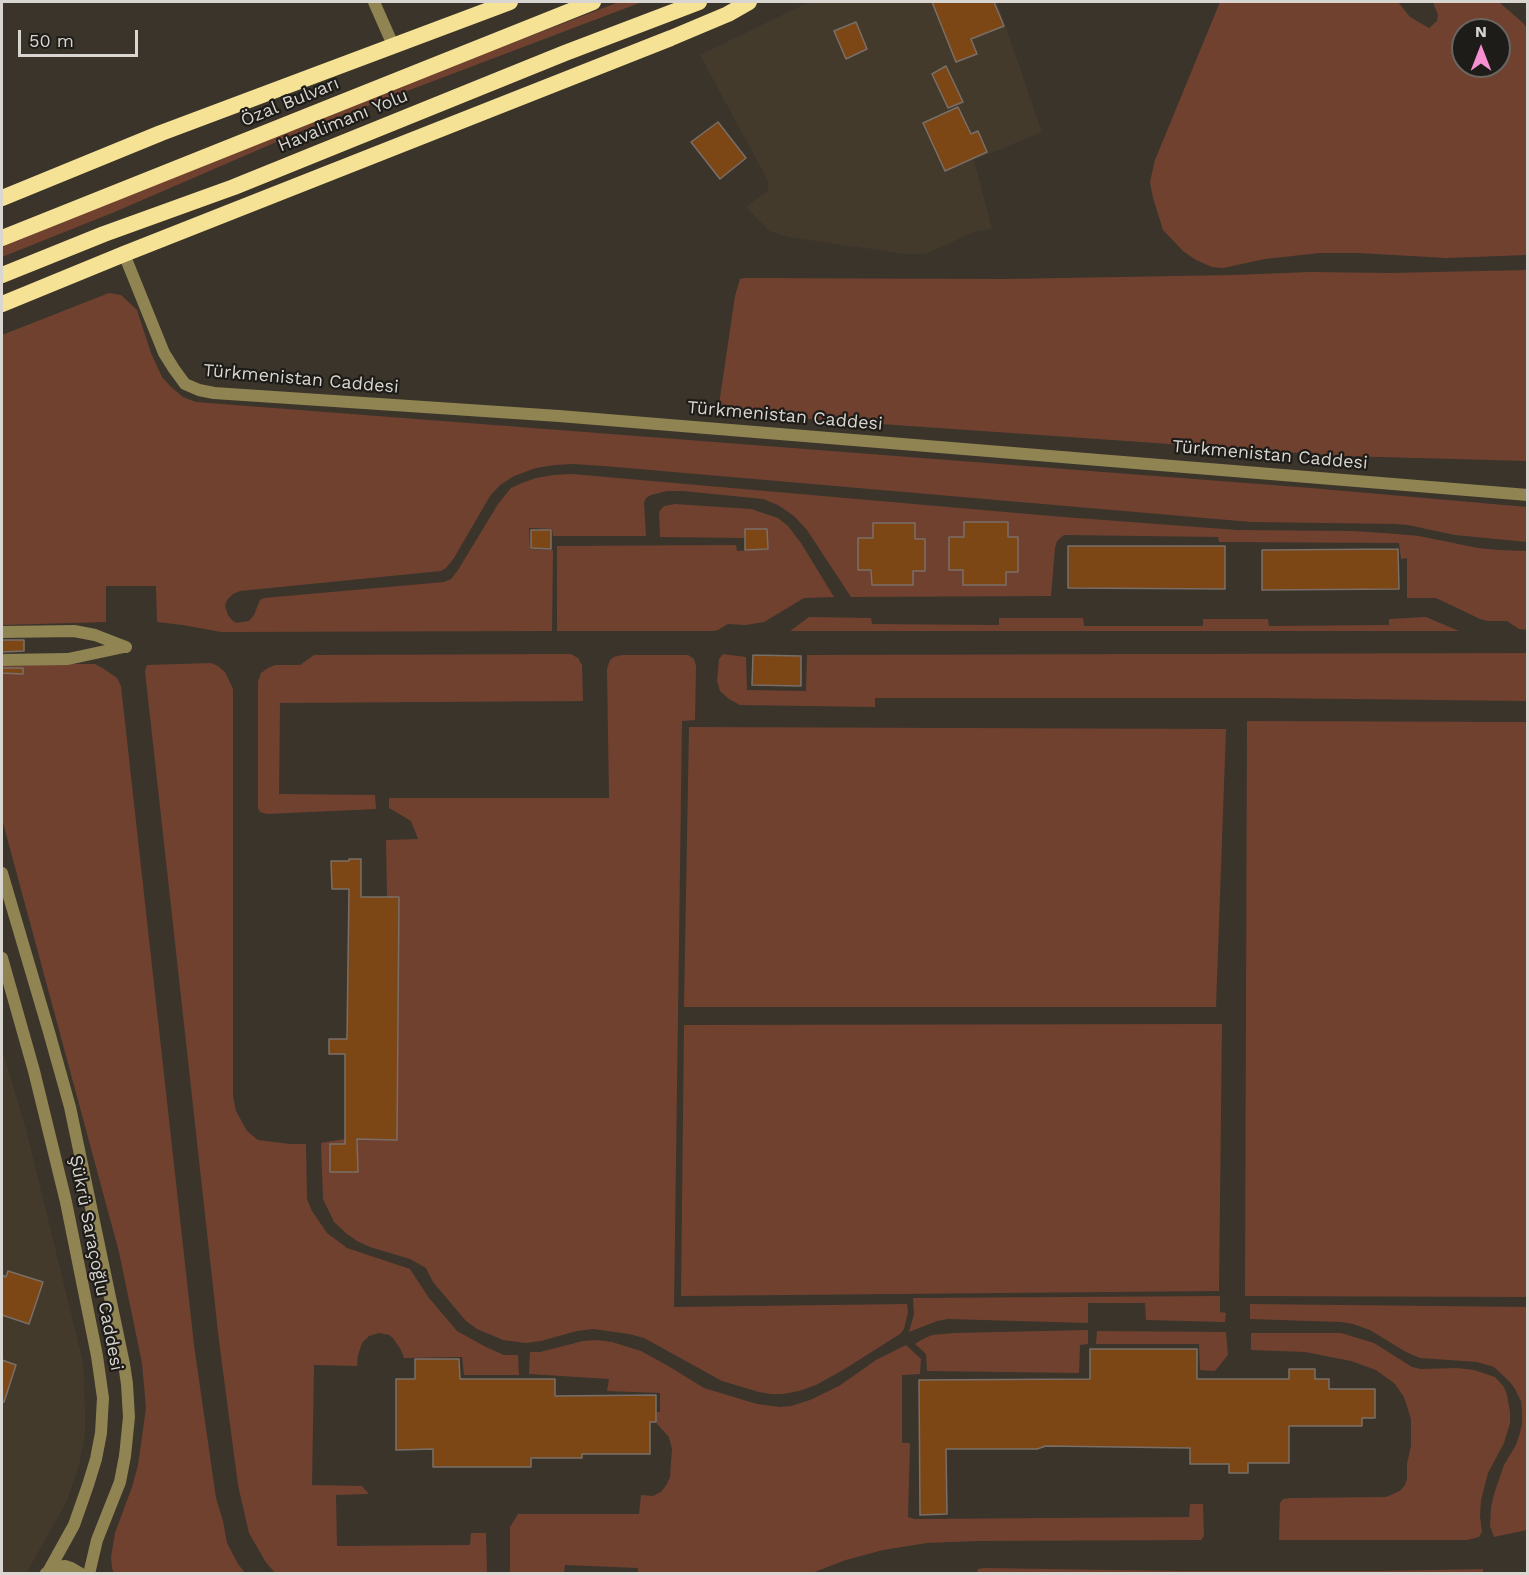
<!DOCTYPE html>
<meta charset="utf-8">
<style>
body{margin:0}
#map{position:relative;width:1529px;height:1575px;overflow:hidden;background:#3a342b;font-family:"Work Sans",sans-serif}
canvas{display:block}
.frame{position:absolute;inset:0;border:3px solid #d9d5d0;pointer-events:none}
.north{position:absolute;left:1451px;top:18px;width:60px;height:60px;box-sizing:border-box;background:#1e1c18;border:2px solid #696662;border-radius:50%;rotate:0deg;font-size:16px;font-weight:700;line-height:24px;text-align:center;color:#d9d5d0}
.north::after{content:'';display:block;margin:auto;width:21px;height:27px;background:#f690d0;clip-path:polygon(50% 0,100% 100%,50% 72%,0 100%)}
.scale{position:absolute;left:18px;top:30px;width:120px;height:27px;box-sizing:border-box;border:3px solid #d9d5d0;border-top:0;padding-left:8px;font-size:18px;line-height:21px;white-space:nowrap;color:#d9d5d0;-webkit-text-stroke:4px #1e1c18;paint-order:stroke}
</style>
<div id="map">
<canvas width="1529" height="1575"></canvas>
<div class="frame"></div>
<div class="north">N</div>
<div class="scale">50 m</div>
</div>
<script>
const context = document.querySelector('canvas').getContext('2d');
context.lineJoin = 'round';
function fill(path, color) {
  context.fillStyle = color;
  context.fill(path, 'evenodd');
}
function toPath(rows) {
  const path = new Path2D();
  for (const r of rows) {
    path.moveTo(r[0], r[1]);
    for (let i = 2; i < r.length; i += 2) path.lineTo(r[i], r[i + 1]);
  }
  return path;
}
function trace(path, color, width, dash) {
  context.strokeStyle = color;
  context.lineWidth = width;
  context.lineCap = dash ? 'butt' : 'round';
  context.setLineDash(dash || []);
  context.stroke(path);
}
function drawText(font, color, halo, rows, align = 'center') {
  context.font = font + ' "Work Sans",sans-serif';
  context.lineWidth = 4.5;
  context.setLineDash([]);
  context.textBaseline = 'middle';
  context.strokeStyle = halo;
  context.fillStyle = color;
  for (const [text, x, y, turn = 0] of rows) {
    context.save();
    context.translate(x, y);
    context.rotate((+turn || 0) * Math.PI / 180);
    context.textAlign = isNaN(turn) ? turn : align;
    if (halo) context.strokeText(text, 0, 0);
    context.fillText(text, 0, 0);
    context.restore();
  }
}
fill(toPath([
 [809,2,997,2,1042,132,974,160,992,229,977,231,925,254,906,254,788,237,769,231,746,207,768,190,768,181,700,55],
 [2,1049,26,1129,83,1362,85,1403,85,1435,79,1465,66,1503,26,1574,2,1573]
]), '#433a2b');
fill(toPath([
 [619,2,642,2,304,130,117,211,2,257,2,247,298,125],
 [1220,2,1398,2,1410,17,1429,28,1437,21,1438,15,1433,2,1499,2,1523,23,1527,28,1527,255,1446,258,1358,253,1320,253,1265,259,1223,268,1212,267,1196,260,1183,251,1163,230,1153,198,1150,182,1152,173,1155,160],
 [1463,30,1499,30,1499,66,1463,66],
 [1527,270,1527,461,1343,456,722,413,718,411,735,296,740,279,745,278,1005,279,1233,275,1310,272,1390,273],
 [109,293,121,295,137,310,151,353,162,377,172,388,183,397,196,402,1311,488,1527,507,1527,542,1455,535,1408,525,1395,524,1251,522,604,466,573,464,555,465,536,468,514,476,500,485,490,496,454,558,446,568,441,571,240,591,233,594,227,600,225,606,228,615,232,620,236,623,249,621,254,615,260,600,264,598,444,582,451,579,458,570,498,504,511,488,522,483,536,478,553,475,572,474,1051,516,1237,530,1353,531,1397,534,1419,536,1478,548,1499,550,1527,551,1527,630,1519,629,1507,621,1488,621,1480,619,1436,598,1407,598,1407,558,1401,559,1399,543,1219,542,1218,537,1064,535,1057,541,1055,548,1051,596,851,597,807,530,794,516,778,505,763,499,683,491,667,491,651,495,646,498,644,503,646,536,553,536,552,529,529,528,530,549,553,550,552,631,221,632,183,625,157,622,156,586,106,586,106,622,2,625,2,335],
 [675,504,751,509,778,518,788,526,801,543,834,597,804,598,764,622,746,625,728,624,718,630,713,631,557,631,557,546,736,545,737,551,767,549,767,529,745,538,660,537,659,512,664,506],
 [809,617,871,618,872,624,999,625,999,618,1083,618,1084,626,1203,626,1203,619,1268,619,1269,626,1389,625,1389,619,1426,617,1459,631,790,631],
 [1528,653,1527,701,1262,698,875,698,875,707,740,705,729,699,720,691,717,681,719,659,723,654,746,657,747,690,806,691,807,655],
 [571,654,578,658,582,665,583,701,280,703,279,794,375,795,376,809,267,814,260,812,258,808,258,682,261,673,268,668,275,665,300,665,314,655],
 [622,655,688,655,694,659,696,666,695,720,682,721,674,1307,907,1304,908,1312,904,1329,900,1334,843,1370,816,1385,799,1391,783,1394,771,1394,759,1392,722,1381,644,1338,629,1334,593,1329,577,1331,541,1341,526,1343,503,1340,489,1334,477,1329,466,1321,433,1282,426,1268,410,1259,370,1247,357,1241,347,1234,334,1222,323,1199,321,1143,345,1139,397,1139,399,898,387,897,386,840,418,839,411,821,389,808,389,798,609,798,607,669,610,660,614,657],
 [211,663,218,666,225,672,233,689,233,1096,236,1111,247,1131,258,1140,290,1144,306,1144,307,1199,312,1211,327,1233,347,1248,410,1269,429,1298,457,1331,486,1347,504,1355,518,1355,519,1375,464,1375,462,1357,404,1358,401,1350,393,1338,389,1335,379,1333,369,1336,362,1343,358,1355,357,1366,314,1365,312,1485,362,1486,369,1494,336,1495,337,1546,470,1545,471,1533,486,1533,487,1573,275,1573,265,1561,249,1533,238,1485,219,1341,145,671,147,665],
 [79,664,95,664,104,669,117,678,121,686,194,1345,216,1498,223,1521,227,1543,238,1564,245,1573,114,1574,112,1568,111,1557,115,1533,132,1487,138,1465,141,1444,146,1408,142,1363,119,1252,2,819,2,666],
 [1247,721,1527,722,1527,1297,1245,1296],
 [689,727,1226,729,1216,1007,684,1007],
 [1222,1024,1219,1291,681,1296,684,1025],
 [1220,1296,1220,1312,1226,1313,1225,1322,1146,1320,1145,1303,1088,1303,1088,1323,948,1319,937,1321,909,1332,914,1314,913,1298],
 [1250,1304,1527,1307,1527,1530,1494,1537,1490,1526,1491,1507,1495,1491,1504,1465,1516,1445,1519,1436,1522,1425,1522,1411,1521,1401,1515,1389,1510,1382,1494,1367,1477,1362,1420,1358,1406,1352,1370,1330,1353,1324,1341,1322,1250,1319],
 [1088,1330,1088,1344,1080,1345,1079,1373,927,1371,926,1354,915,1344,923,1339,932,1335,954,1333],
 [1097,1331,1226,1332,1228,1355,1215,1371,1200,1370,1199,1344,1096,1344],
 [1251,1333,1341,1333,1374,1343,1412,1367,1421,1369,1457,1368,1474,1370,1495,1377,1504,1387,1507,1395,1510,1412,1510,1423,1504,1443,1488,1473,1481,1500,1480,1516,1482,1532,1479,1537,1467,1540,1279,1540,1280,1503,1283,1499,1291,1498,1386,1497,1400,1491,1405,1485,1407,1479,1407,1464,1411,1446,1411,1419,1404,1397,1395,1384,1376,1370,1351,1361,1305,1352,1251,1350],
 [597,1340,612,1342,641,1351,670,1367,704,1388,757,1404,780,1407,791,1406,810,1400,839,1386,876,1360,906,1345,921,1359,920,1374,902,1375,902,1443,910,1443,908,1517,915,1519,1189,1517,1190,1504,1203,1504,1204,1536,1201,1540,978,1541,927,1543,883,1550,846,1560,812,1573,638,1574,638,1568,565,1565,564,1573,510,1574,510,1527,518,1514,639,1514,641,1495,653,1496,661,1492,667,1484,670,1477,672,1449,669,1437,657,1424,654,1412,660,1412,660,1393,607,1391,609,1379,529,1374,530,1352,540,1352,583,1341],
 [984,1568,1178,1571,1380,1571,1483,1569,1483,1573,977,1573,978,1569]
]), '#714130');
const building = toPath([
 [932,2,994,2,1004,26,971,39,977,54,956,62,932,2],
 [856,22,867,49,846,59,834,31,856,22],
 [946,66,963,102,948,108,932,74,946,66],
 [958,107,971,134,978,131,987,152,945,171,923,123,958,107],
 [718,122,746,158,720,179,691,142,718,122],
 [964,522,1008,522,1008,537,1018,537,1018,572,1006,572,1006,585,963,585,963,570,949,570,949,537,964,537,964,522],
 [873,523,915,523,915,539,925,539,925,571,913,571,913,585,872,585,871,570,858,570,858,538,873,538,873,523],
 [745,529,767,529,768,549,745,550,745,529],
 [531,530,551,530,551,549,531,548,531,530],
 [1068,546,1225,546,1225,589,1068,588,1068,546],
 [1398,549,1399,589,1262,590,1262,550,1398,549],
 [2,640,24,640,24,651,2,652,2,640],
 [753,655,801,656,801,686,752,685,753,655],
 [2,668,23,668,23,674,2,673,2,668],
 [349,859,361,859,361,897,399,897,397,1140,357,1139,358,1172,330,1172,330,1144,345,1144,345,1054,329,1054,329,1039,347,1039,349,889,332,889,331,861,349,861,349,859],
 [8,1271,43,1282,29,1324,2,1315,2,1275,6,1277,8,1271],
 [1090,1349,1197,1349,1197,1379,1289,1379,1289,1369,1315,1369,1315,1379,1329,1379,1329,1389,1375,1389,1375,1418,1362,1418,1362,1426,1289,1426,1289,1463,1248,1463,1248,1473,1229,1473,1229,1464,1190,1464,1190,1448,1046,1446,1037,1449,946,1449,947,1514,920,1515,919,1380,1090,1379,1090,1349],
 [415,1359,459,1359,460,1379,555,1379,555,1396,656,1395,656,1422,650,1422,650,1454,582,1454,582,1458,531,1458,531,1467,433,1467,433,1449,396,1450,396,1379,415,1379,415,1359],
 [2,1360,16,1365,4,1402,2,1402,2,1360]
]);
fill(building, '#7c4615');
trace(building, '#796f68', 1.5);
trace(toPath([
 [374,2,393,45],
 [124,254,164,353,174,369,185,384,199,390,214,393,559,416,1528,495],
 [2,632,74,631,95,635,126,647],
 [2,660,68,659,124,647]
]), '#908452', 12);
trace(toPath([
 [2,873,49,1032,70,1107,124,1364,127,1384,129,1417,125,1456,120,1482,97,1540,89,1574],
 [2,958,34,1071,66,1202,97,1356,103,1398,101,1433,96,1459,88,1485,74,1525,48,1572],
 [46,1573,58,1567,65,1566,71,1568,81,1574]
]), '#908452', 12);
trace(toPath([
 [2,198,161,133,510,2],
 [2,238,593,2],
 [2,275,104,234,234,187,565,53,699,2],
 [2,304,124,254,671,38,728,14,749,2]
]), '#f6e294', 16);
drawText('18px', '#d9d5d0', '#1e1c18', [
 ["Özal Bulvarı",290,102,-22],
 ["Havalimanı Yolu",343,121,-22],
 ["Türkmenistan Caddesi",301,379,5],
 ["Türkmenistan Caddesi",785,416,5],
 ["Türkmenistan Caddesi",1270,455,5],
 ["Şükrü Saraçoğlu Caddesi",96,1263,79]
]);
</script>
